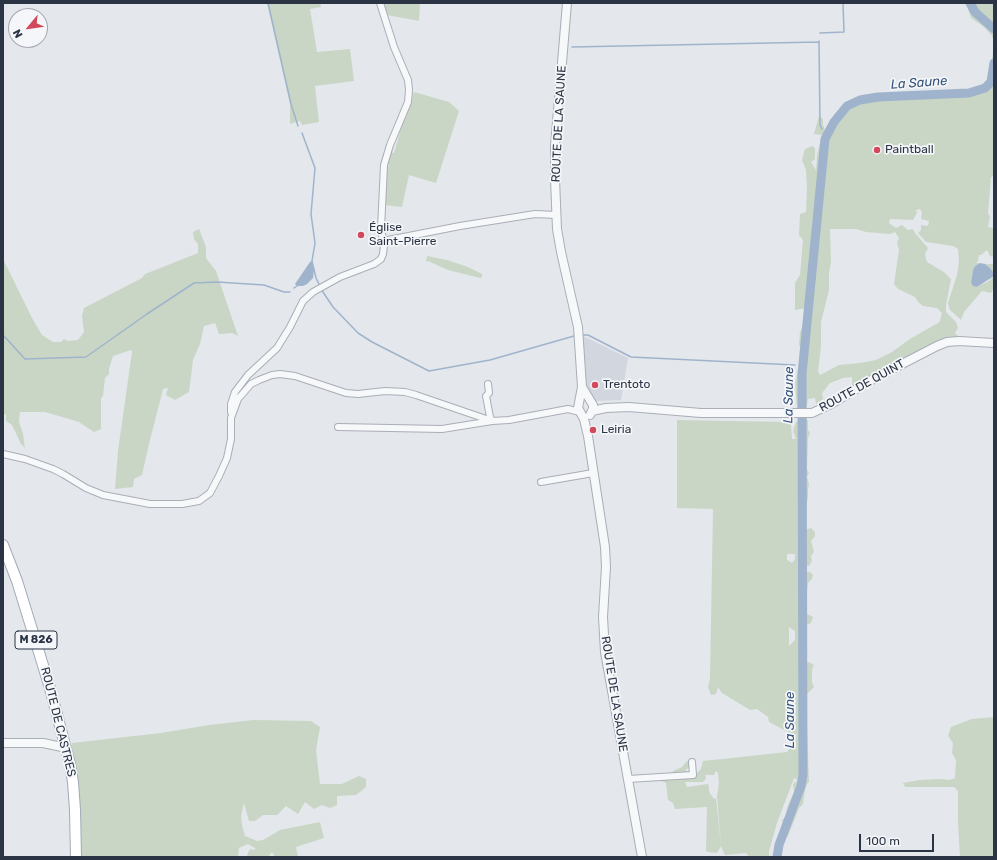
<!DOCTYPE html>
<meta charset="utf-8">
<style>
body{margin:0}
#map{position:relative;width:997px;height:860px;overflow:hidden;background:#e4e7ec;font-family:Rubik,sans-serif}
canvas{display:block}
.frame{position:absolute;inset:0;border:4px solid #2b3445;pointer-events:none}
.north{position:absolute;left:8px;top:8px;width:40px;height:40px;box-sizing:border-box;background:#f4f6f9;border:1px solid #a4a8b1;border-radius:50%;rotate:241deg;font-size:11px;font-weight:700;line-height:16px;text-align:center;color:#2b3445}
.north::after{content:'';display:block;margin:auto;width:14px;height:18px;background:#d1495b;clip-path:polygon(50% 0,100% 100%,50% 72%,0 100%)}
.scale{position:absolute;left:859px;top:834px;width:75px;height:18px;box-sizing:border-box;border:2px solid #2b3445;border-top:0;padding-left:5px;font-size:12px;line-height:14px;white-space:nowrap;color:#2b3445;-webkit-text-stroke:3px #f4f6f9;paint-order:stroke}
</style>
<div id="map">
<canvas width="997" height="860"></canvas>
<div class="frame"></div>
<div class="north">N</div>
<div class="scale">100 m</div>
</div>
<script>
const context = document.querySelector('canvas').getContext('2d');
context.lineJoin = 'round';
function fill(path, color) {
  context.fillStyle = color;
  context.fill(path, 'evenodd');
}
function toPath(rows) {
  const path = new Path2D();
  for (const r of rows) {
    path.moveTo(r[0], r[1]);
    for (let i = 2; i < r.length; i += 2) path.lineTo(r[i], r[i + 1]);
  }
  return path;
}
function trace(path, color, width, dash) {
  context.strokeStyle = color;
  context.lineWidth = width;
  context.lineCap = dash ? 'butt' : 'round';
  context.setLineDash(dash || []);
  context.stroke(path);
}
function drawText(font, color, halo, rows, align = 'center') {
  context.font = font + ' Rubik,sans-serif';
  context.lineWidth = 3.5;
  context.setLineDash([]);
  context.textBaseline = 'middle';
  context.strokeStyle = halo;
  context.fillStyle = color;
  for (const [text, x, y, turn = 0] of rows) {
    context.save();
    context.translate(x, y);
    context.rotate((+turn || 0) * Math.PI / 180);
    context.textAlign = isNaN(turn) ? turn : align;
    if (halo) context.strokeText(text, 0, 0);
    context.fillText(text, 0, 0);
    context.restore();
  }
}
fill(toPath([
 [583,336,628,358,621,400,595,401,587,392]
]), '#d2d6de');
fill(toPath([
 [267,3,320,3,321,7,310,9,317,52,350,49,354,81,315,86,319,122,302,125,300,121,290,124,290,104],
 [384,3,420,3,419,21,387,15],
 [973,3,994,3,994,43,992,36,984,27,971,18,968,9],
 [994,45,994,176,991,177,988,214,990,216,988,227,994,228,994,257,990,256,987,250,981,255,979,255,978,261,976,263,980,263,975,266,973,270,971,283,977,287,989,281,994,276,990,268,985,264,994,264,994,288,991,293,982,291,964,312,961,320,950,310,948,303,957,275,959,262,958,249,953,246,926,242,918,233,921,230,921,225,928,226,929,221,921,219,922,212,920,209,916,210,917,213,913,220,890,219,889,223,896,228,902,225,908,230,913,229,915,233,928,248,925,254,927,262,944,272,951,279,946,305,946,312,956,322,958,328,955,333,958,336,955,339,887,367,884,372,854,387,852,385,852,377,843,378,830,383,822,393,823,399,816,404,815,398,808,399,806,410,797,408,795,384,802,348,799,345,800,332,805,322,806,308,795,310,795,283,800,275,803,240,799,235,800,214,806,212,807,188,806,170,802,160,805,149,812,146,815,148,815,159,811,162,816,170,817,155,822,135,814,134,819,116,823,119,823,125,825,130,837,112,852,100,864,96,935,93,972,89,986,84,990,76],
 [830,229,856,229,866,232,890,234,895,232,899,238,897,243,899,250,894,284,898,289,915,297,918,302,923,306,937,308,942,313,940,321,938,323,910,339,892,352,876,360,860,363,839,365,820,375,818,371,821,346,821,322,829,290,829,273,831,262],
 [414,92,449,102,459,111,436,183,409,175,402,207,385,205,386,167,388,167,389,165,387,164,390,152,394,153,405,114,411,103],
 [199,229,206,247,206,258,216,271,238,336,232,333,219,334,215,323,204,326,200,344,193,360,189,392,175,400,166,395,168,388,163,389,149,444,142,475,134,479,133,487,115,489,118,451,132,352,131,350,113,356,109,369,109,374,105,378,103,396,101,398,101,429,94,432,79,422,45,412,20,412,19,422,23,434,25,448,21,444,12,425,6,421,6,414,3,415,3,259,32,318,42,335,53,342,61,342,64,339,68,341,78,340,84,332,82,316,84,308,142,278,145,274,198,253,198,244,194,239,193,232],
 [427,256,447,260,468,267,482,274,482,277,480,278,448,270,428,261,426,262],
 [805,416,808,421,808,430,810,433,808,438,807,469,809,473,807,477,809,484,808,490,808,496,805,516,805,530,811,528,815,532,815,536,811,541,814,552,811,556,812,561,809,566,805,566,805,572,810,572,813,575,812,579,808,583,805,613,813,617,811,623,806,625,805,664,809,662,814,665,812,669,812,682,814,687,807,694,807,727,809,782,807,784,805,790,803,804,799,808,788,836,781,842,777,838,782,827,782,820,786,817,787,808,794,792,793,784,798,780,794,778,777,823,769,851,769,857,749,857,746,853,725,855,723,851,721,846,717,796,719,783,718,773,716,771,714,775,705,775,706,778,703,782,685,782,687,787,708,784,709,787,709,792,714,799,716,798,721,846,717,853,708,852,706,851,707,807,675,809,673,803,668,800,666,783,661,781,665,776,672,775,673,771,682,767,687,761,691,762,690,767,685,770,690,773,696,774,701,769,703,761,787,752,793,743,792,734,769,722,768,717,757,709,750,710,722,693,718,687,716,694,711,695,708,687,710,679,713,509,677,508,677,420,788,422,791,424,792,439,796,439,793,431,796,422],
 [787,554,795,554,795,559,792,563,787,560],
 [789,627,795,631,795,640,789,646],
 [994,717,994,857,960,857,958,823,958,791,954,787,905,787,903,783,920,780,941,779,950,780,955,778,956,760,952,753,953,743,948,736,951,727,972,719],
 [253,720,311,721,320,727,316,750,320,784,342,784,359,776,366,779,366,787,356,795,337,796,337,805,330,808,322,805,314,809,305,802,298,814,286,806,277,815,263,815,255,821,249,821,244,803,241,816,242,825,245,836,257,841,263,840,280,830,320,822,324,838,296,847,298,857,275,857,272,852,268,857,248,857,247,855,250,849,254,850,256,849,248,844,239,848,238,857,79,857,70,750,72,743,161,733,209,725]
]), '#c9d6c5');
fill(toPath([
 [312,261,314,270,313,278,307,284,303,286,297,286,295,284,310,262],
 [980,263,985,264,990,268,993,272,994,276,977,287,973,286,971,283,973,270,975,266]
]), '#9fb4cc');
trace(toPath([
 [268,3,291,104,298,126],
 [820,33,844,32,843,3],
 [819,41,820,125,822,129],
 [572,47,819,42],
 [302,133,315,168,311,214,315,243,312,261,316,278,320,286],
 [824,133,827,137],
 [294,288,297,286],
 [321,289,333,307,358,333,372,342,429,371,490,360,574,336],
 [3,335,25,359,86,357,147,314,194,283,217,282,264,285,284,292,290,292],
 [583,335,588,335,631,357,795,365],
 [800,365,803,365]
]), '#9fb4cc', 1.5);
trace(toPath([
 [970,3,975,12,994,29],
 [777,857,779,845,801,786,803,775,802,374,825,139,834,122,847,106,860,100,878,97,969,93,985,88,991,82,994,63]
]), '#9fb4cc', 9);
const minor = toPath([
 [383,241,460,226,535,214,556,215],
 [231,412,231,404,235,392,248,375,277,348,290,327,303,301,313,292,340,277,374,264,381,259,383,254,384,245,381,229,384,165,390,145,408,102,409,90,408,80,394,47,380,3],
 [338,427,442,429,492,421,490,417,486,396,489,393,488,384],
 [3,454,25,459,53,469,63,474,86,488,103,495,150,504,182,504,199,501,210,493,219,476,227,458,231,439,231,418,238,399,251,384,259,380,272,375,280,374,295,376,346,393,358,394,385,391,405,392,416,395,492,421,509,420,568,409,580,412],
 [541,482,593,473],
 [628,779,693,775,692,762]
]);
const tertiary = toPath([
 [567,3,555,146,555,179,557,229,561,252,578,327,582,387,578,408,584,419,588,436,605,547,606,567,603,617,605,652,642,857],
 [582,387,593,405,593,409,590,415],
 [592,411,606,408,629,407,701,413,812,413,831,404,875,378,937,346,947,342,959,341,994,343],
 [3,743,43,743,62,747,66,746]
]);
const primary = toPath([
 [3,545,17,581,50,688,70,764,73,782,75,810,76,857]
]);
trace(minor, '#a9aeb7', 8);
trace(tertiary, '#a9aeb7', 10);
trace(primary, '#a3abb8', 12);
trace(minor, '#f7f8fa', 6);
trace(tertiary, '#f7f8fa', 8);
trace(primary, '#fff', 10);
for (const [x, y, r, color] of [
 [877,150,4,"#d1495b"],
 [361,235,4,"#d1495b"],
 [595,385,4,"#d1495b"],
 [593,430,4,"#d1495b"]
]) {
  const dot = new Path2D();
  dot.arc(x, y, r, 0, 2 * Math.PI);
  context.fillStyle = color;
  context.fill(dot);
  trace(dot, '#f4f6f9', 1.5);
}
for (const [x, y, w] of [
 [36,640,42]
]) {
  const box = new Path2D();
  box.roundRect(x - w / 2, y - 9, w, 18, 3);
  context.fillStyle = '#f4f6f9';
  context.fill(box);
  trace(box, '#2b3445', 1);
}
drawText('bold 11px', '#2b3445', null, [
 ["M 826",36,640]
]);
drawText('12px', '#2b3445', '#f4f6f9', [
 ["ROUTE DE LA SAUNE",559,124,-87],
 ["ROUTE DE QUINT",862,386,-29],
 ["ROUTE DE LA SAUNE",614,694,81],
 ["ROUTE DE CASTRES",58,722,76]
]);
drawText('12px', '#2b3445', '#f4f6f9', [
 ["Paintball",885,150],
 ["Église",369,228],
 ["Saint-Pierre",369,242],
 ["Trentoto",603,385],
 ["Leiria",601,430]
], 'left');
drawText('italic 13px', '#34527a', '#f4f6f9', [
 ["La Saune",919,83,-4],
 ["La Saune",789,395,-89],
 ["La Saune",790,720,-90]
]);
</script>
